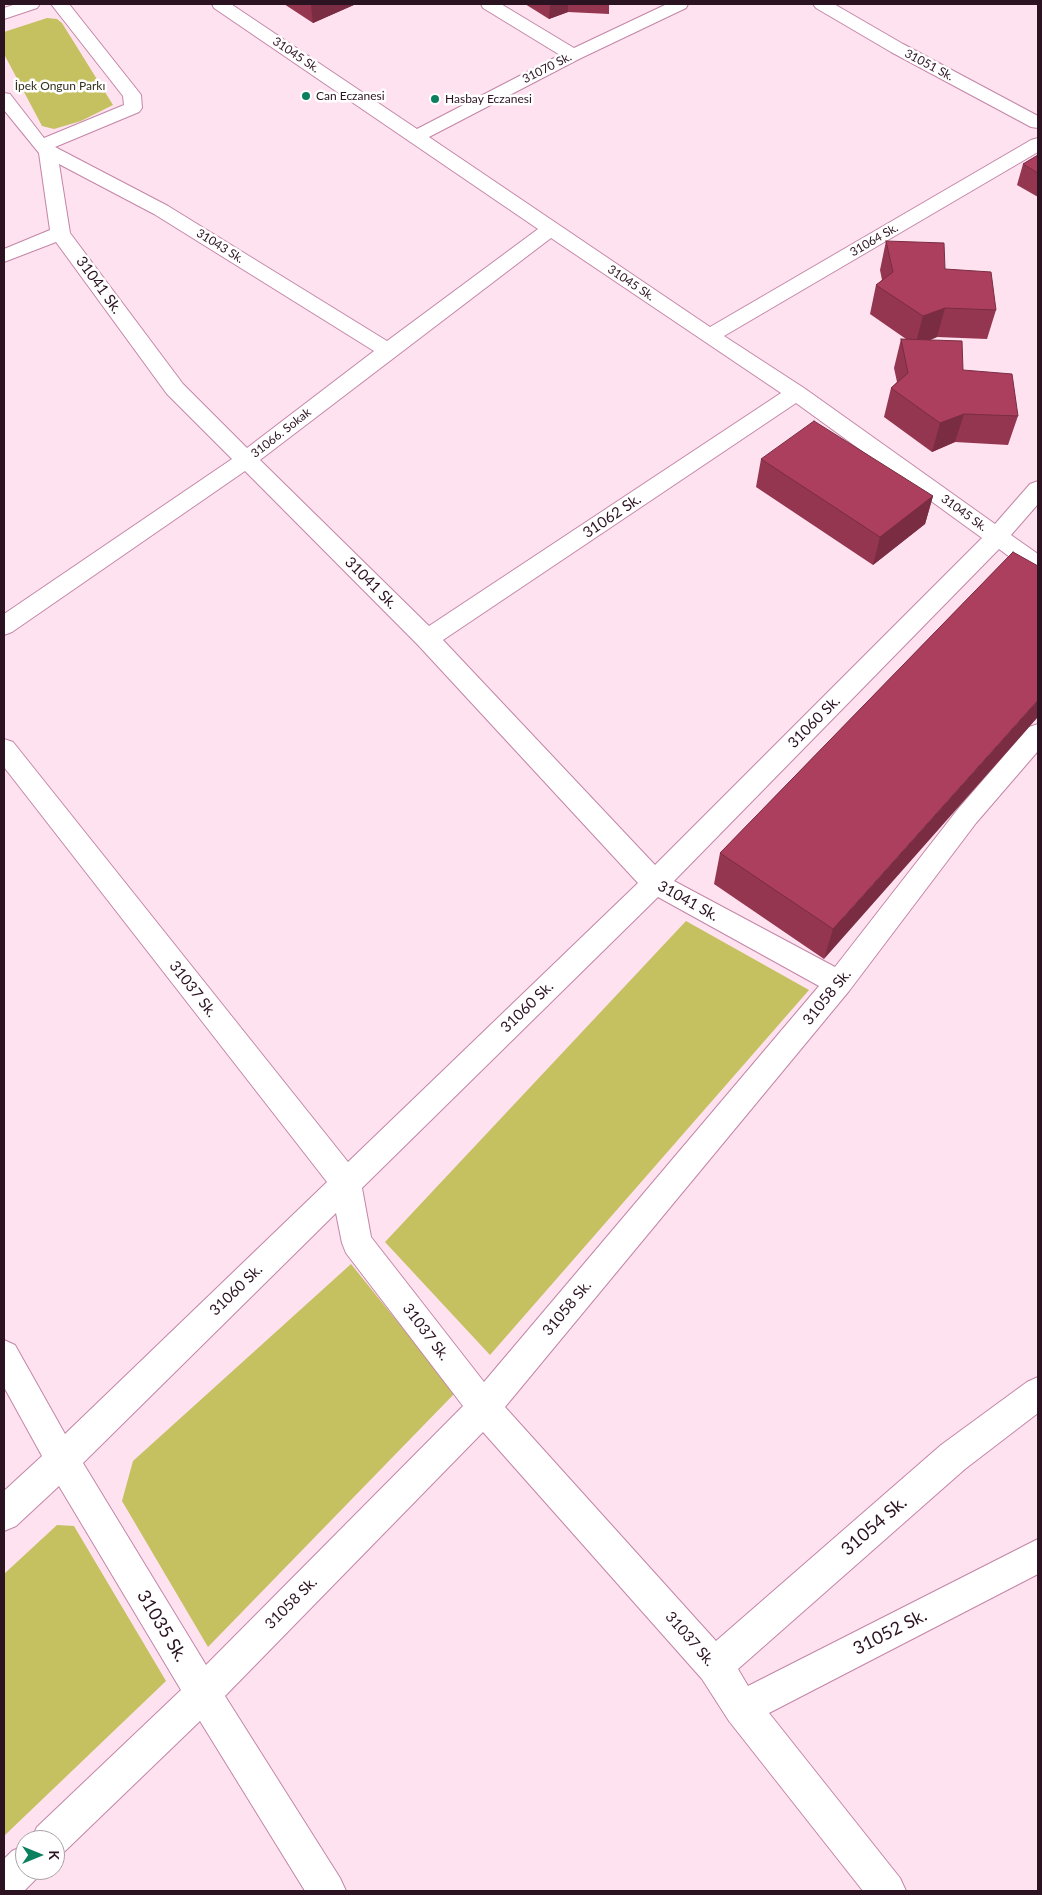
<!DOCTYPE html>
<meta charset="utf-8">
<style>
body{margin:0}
#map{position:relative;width:1042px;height:1895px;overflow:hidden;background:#fee2f0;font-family:Lato,sans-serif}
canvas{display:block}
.frame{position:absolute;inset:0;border:5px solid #2b1321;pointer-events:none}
.north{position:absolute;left:15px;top:1830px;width:50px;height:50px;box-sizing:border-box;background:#fff;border:1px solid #aaa1a6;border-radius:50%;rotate:90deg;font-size:14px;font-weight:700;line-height:20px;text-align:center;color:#2b1321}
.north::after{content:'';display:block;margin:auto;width:18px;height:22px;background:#0a805f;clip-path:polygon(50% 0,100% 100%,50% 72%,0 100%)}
</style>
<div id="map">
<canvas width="1042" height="1895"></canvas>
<div class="frame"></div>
<div class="north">K</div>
</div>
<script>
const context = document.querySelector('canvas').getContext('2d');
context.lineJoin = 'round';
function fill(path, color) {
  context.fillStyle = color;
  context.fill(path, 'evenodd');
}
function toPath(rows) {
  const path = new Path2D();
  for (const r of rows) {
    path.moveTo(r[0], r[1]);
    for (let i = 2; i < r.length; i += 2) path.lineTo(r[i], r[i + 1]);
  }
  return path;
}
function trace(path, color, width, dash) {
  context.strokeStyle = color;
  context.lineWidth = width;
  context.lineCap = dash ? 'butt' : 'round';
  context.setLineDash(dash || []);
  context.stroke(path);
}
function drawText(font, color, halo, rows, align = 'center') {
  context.font = font + ' Lato,sans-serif';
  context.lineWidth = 5;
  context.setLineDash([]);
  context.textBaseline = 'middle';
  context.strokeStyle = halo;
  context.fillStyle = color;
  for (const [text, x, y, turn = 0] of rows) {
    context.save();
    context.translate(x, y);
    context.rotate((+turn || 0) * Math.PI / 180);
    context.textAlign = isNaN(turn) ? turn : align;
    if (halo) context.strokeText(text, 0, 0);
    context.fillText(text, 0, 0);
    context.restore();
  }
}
fill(toPath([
 [47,18,57,19,62,23,113,105,81,121,54,129,42,126,4,54,4,32],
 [686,921,809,990,490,1355,385,1242],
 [351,1264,455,1393,208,1647,122,1501,133,1461],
 [57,1525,74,1526,166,1681,4,1836,4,1574]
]), '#c5c060');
const minor = toPath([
 [51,4,69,4,138,91,141,95,142,108,139,112,55,147,168,206,387,341,538,229,214,8,212,4,231,4,417,129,560,55,483,8,481,4,501,4,574,48,667,4,688,4,686,8,579,59,429,137,710,327,1031,140,1038,138,1038,152,724,336,804,388,995,524,1030,484,1038,481,1038,504,1011,535,1038,554,1038,574,1030,572,999,549,674,881,835,967,958,809,1029,727,1038,724,1038,751,976,823,849,991,505,1407,716,1641,941,1445,1027,1382,1038,1377,1038,1413,965,1469,738,1669,748,1686,1038,1539,1038,1574,769,1713,900,1878,906,1891,863,1891,729,1721,702,1679,483,1432,225,1696,340,1878,346,1891,305,1891,200,1721,63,1853,55,1857,55,1840,31,1840,37,1827,181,1690,59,1486,16,1526,4,1531,4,1491,42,1456,4,1387,4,1340,15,1345,65,1434,327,1182,4,767,4,739,13,742,348,1162,638,883,418,645,245,471,12,632,4,635,4,614,232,459,167,394,56,242,4,262,4,249,50,230,39,153,4,110,4,93,10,94,44,138,124,105,123,96,51,4],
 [59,164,154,214,374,351,247,448,183,384,70,233,59,164],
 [551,238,781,393,429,626,260,460,551,238],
 [796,403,982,538,655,865,443,640,796,403],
 [658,897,819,986,484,1382,371,1237,362,1188,658,897],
 [336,1213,342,1243,346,1253,463,1406,206,1665,83,1463,336,1213],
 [813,4,834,4,903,44,1038,116,1038,128,1031,127,891,52,816,8,813,4],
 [25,1845,25,1870,41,1870,38,1877,24,1891,4,1891,4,1859,12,1851,25,1845]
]);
const major = toPath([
 [16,4,40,4,37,8,4,19,4,8,16,4]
]);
trace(minor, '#c485a7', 2);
trace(major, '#c485a7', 2);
fill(minor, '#fff');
fill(major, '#fff');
fill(toPath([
 [284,4,356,4,313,23],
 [525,4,609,4,609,14,568,12,549,19],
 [1038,155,1038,197,1017,185,1023,164],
 [886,241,945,269,996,310,987,339,937,337,930,340,963,370,1018,416,1008,445,955,442,932,452,884,417,891,388,897,382,894,368,901,339,906,339,870,314,876,285,882,280,880,270],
 [761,459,933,496,925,524,873,565,756,487],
 [1013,552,824,959,714,884,720,853]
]), '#953651');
fill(toPath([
 [311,4,356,4,313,23],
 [550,4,568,4,568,12,549,19],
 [945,308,937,337,915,346,923,316],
 [964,414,955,442,932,452,940,423],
 [933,496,925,524,873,565,880,537],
 [1038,700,1038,717,824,959,833,929]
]), '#792c42');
const building = toPath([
 [1038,155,1038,173,1023,164,1038,155],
 [886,241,944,243,945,269,991,272,996,310,945,308,923,316,876,285,893,272,886,241],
 [901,339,962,341,963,370,1012,374,1018,416,964,414,940,423,891,388,908,373,901,339],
 [814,421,933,496,880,537,761,459,814,421],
 [1013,552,1038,566,1038,700,833,929,720,853,1013,552]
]);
fill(building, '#ad3f5e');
trace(building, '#792c42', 1);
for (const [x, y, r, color] of [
 [306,96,5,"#0a805f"],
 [435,99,5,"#0a805f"]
]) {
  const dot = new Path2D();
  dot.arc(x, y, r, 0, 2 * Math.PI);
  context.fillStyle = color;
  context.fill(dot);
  trace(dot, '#fff', 2);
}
drawText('12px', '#2b1321', '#fff', [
 ["31045 Sk.",296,55,34],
 ["31051 Sk.",929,65,28],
 ["31070 Sk.",547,68,-27],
 ["31064 Sk.",874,240,-30],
 ["31043 Sk.",220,246,32],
 ["31045 Sk.",631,283,34],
 ["31066. Sokak",281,433,-38],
 ["31045 Sk.",964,513,36]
]);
drawText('12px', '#32321c', '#fff', [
 ["İpek Ongun Parkı",60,86]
]);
drawText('12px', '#2b1321', '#fff', [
 ["Can Eczanesi",316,96],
 ["Hasbay Eczanesi",445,99]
], 'left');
drawText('15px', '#2b1321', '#fff', [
 ["31041 Sk.",99,285,54],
 ["31062 Sk.",612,516,-34],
 ["31041 Sk.",371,583,45],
 ["31060 Sk.",814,722,-45],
 ["31041 Sk.",688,901,29],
 ["31037 Sk.",193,989,52],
 ["31058 Sk.",827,997,-51],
 ["31060 Sk.",527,1007,-44],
 ["31060 Sk.",236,1290,-44],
 ["31058 Sk.",567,1308,-50],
 ["31037 Sk.",426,1332,53],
 ["31058 Sk.",291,1603,-45],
 ["31037 Sk.",690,1639,49]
]);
drawText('18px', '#2b1321', '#fff', [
 ["31054 Sk.",874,1526,-41],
 ["31035 Sk.",162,1626,59],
 ["31052 Sk.",890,1632,-27]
]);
</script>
